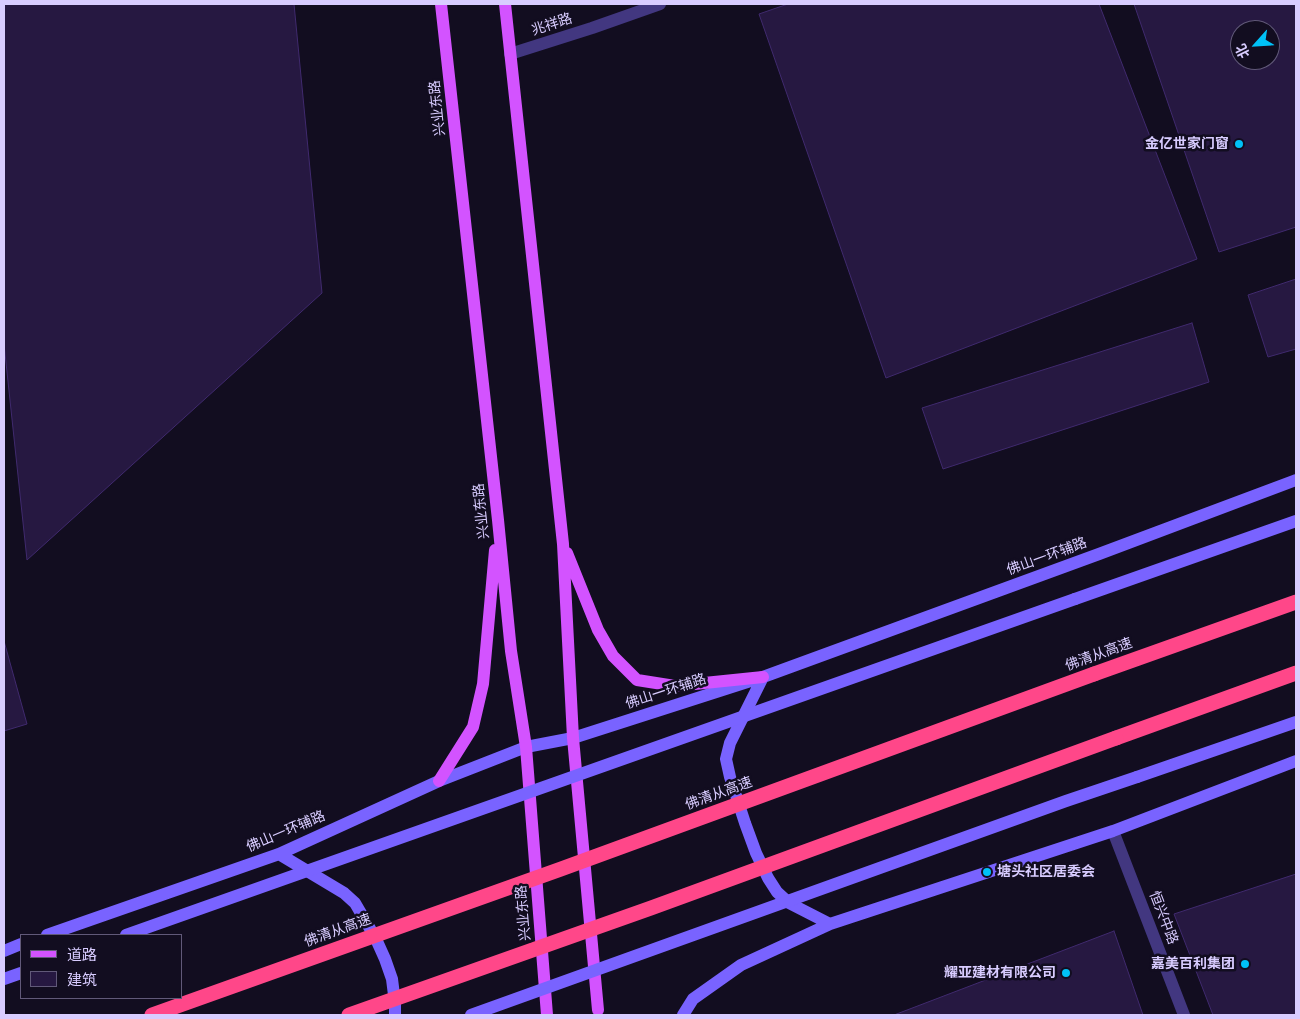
<!DOCTYPE html>
<meta charset="utf-8">
<style>
body{margin:0}
#map{position:relative;width:1300px;height:1019px;overflow:hidden;background:#120d20;font-family:"DejaVu Sans","Noto Sans SC",sans-serif}
canvas{display:block}
.frame{position:absolute;inset:0;border:5px solid #d8ccff;pointer-events:none}
.legend{position:absolute;left:20px;top:934px;width:162px;height:65px;box-sizing:border-box;background:#120d20;border:1px solid #615979;margin:0;padding:6px 9px;list-style:none;font-size:15px;color:#d8ccff}
.legend li{display:flex;align-items:center;gap:10px;height:25px}
.legend b{width:25px;border:1px solid #615979}
.north{position:absolute;left:1230px;top:20px;width:50px;height:50px;box-sizing:border-box;background:#120d20;border:1px solid #615979;border-radius:50%;rotate:244deg;font-size:14px;font-weight:700;line-height:20px;text-align:center;color:#d8ccff}
.north::after{content:'';display:block;margin:auto;width:18px;height:22px;background:#00c1f7;clip-path:polygon(50% 0,100% 100%,50% 72%,0 100%)}
</style>
<div id="map">
<canvas width="1300" height="1019"></canvas>
<div class="frame"></div>
<ul class="legend">
<li><b style="height:6px;background:#d353ff"></b>道路</li>
<li><b style="height:14px;background:#261841"></b>建筑</li>
</ul>
<div class="north">北</div>
</div>
<script>
const context = document.querySelector('canvas').getContext('2d');
context.lineJoin = 'round';
function fill(path, color) {
  context.fillStyle = color;
  context.fill(path, 'evenodd');
}
function toPath(rows) {
  const path = new Path2D();
  for (const r of rows) {
    path.moveTo(r[0], r[1]);
    for (let i = 2; i < r.length; i += 2) path.lineTo(r[i], r[i + 1]);
  }
  return path;
}
function trace(path, color, width, dash) {
  context.strokeStyle = color;
  context.lineWidth = width;
  context.lineCap = dash ? 'butt' : 'round';
  context.setLineDash(dash || []);
  context.stroke(path);
}
function drawText(font, color, halo, rows, align = 'center') {
  context.font = font + ' "DejaVu Sans","Noto Sans SC",sans-serif';
  context.lineWidth = 5;
  context.setLineDash([]);
  context.textBaseline = 'middle';
  context.strokeStyle = halo;
  context.fillStyle = color;
  for (const [text, x, y, turn = 0] of rows) {
    context.save();
    context.translate(x, y);
    context.rotate((+turn || 0) * Math.PI / 180);
    context.textAlign = isNaN(turn) ? turn : align;
    if (halo) context.strokeText(text, 0, 0);
    context.fillText(text, 0, 0);
    context.restore();
  }
}
const building = toPath([
 [4,4,294,4,322,293,27,560,4,344,4,4],
 [788,4,1099,4,1197,259,886,378,759,14,788,4],
 [1134,4,1296,4,1296,227,1219,252,1134,4],
 [1240,30,1270,30,1270,60,1240,60,1240,30],
 [1296,279,1296,349,1268,357,1248,295,1296,279],
 [1192,323,1209,382,943,469,922,408,1192,323],
 [4,641,27,724,4,731,4,641],
 [1296,874,1296,1015,1213,1015,1174,914,1296,874],
 [1114,931,1143,1015,894,1015,1114,931]
]);
fill(building, '#261841');
trace(building, '#402a6e', 1);
trace(toPath([
 [510,54,592,28,660,4],
 [1113,831,1184,1015]
]), '#423780', 12);
trace(toPath([
 [1075,599,1296,521],
 [763,677,730,743,726,759,730,777,745,823,756,853,768,878,777,892,789,903,830,924],
 [1137,777,1296,722],
 [279,854,344,893,355,903,376,939,385,959,392,979,395,1003,395,1015],
 [47,935,279,854,439,781,526,747,573,738,763,677,1099,554,1296,480],
 [4,951,21,944],
 [4,979,21,973],
 [683,1015,693,999,741,965,830,924,1113,831,1296,761]
]), '#7963ff', 12);
trace(toPath([
 [441,4,498,520,511,651,526,747,547,1015],
 [505,4,563,544,573,738,598,1010],
 [567,553,598,630,613,656,637,680,675,686,763,677],
 [439,781,473,727,483,684,495,550]
]), '#d353ff', 12);
trace(toPath([
 [1094,674,1296,602],
 [1116,738,1296,673]
]), '#ff4789', 15);
trace(toPath([
 [126,935,1075,599],
 [471,1015,1066,801,1137,777]
]), '#7963ff', 12);
trace(toPath([
 [152,1015,561,869,1094,674],
 [349,1015,651,908,1116,738]
]), '#ff4789', 15);
for (const [x, y, r, color] of [
 [1239,144,5,"#00c1f7"],
 [987,872,5,"#00c1f7"],
 [1245,964,5,"#00c1f7"],
 [1066,973,5,"#00c1f7"]
]) {
  const dot = new Path2D();
  dot.arc(x, y, r, 0, 2 * Math.PI);
  context.fillStyle = color;
  context.fill(dot);
  trace(dot, '#120d20', 2);
}
drawText('14px', '#d8ccff', '#120d20', [
 ["兆祥路",552,25,-18],
 ["兴业东路",438,108,-96],
 ["兴业东路",482,511,-96],
 ["佛山一环辅路",1047,557,-20],
 ["佛清从高速",1099,655,-20],
 ["佛山一环辅路",666,692,-18],
 ["佛清从高速",719,794,-20],
 ["佛山一环辅路",286,832,-23],
 ["兴业东路",524,913,-95],
 ["恒兴中路",1163,918,69],
 ["佛清从高速",338,931,-20]
]);
drawText('bold 14px', '#d8ccff', '#120d20', [
 ["金亿世家门窗",1229,144],
 ["塘头社区居委会",997,872,"left"],
 ["嘉美百利集团",1235,964],
 ["耀亚建材有限公司",1056,973]
], 'right');
</script>
